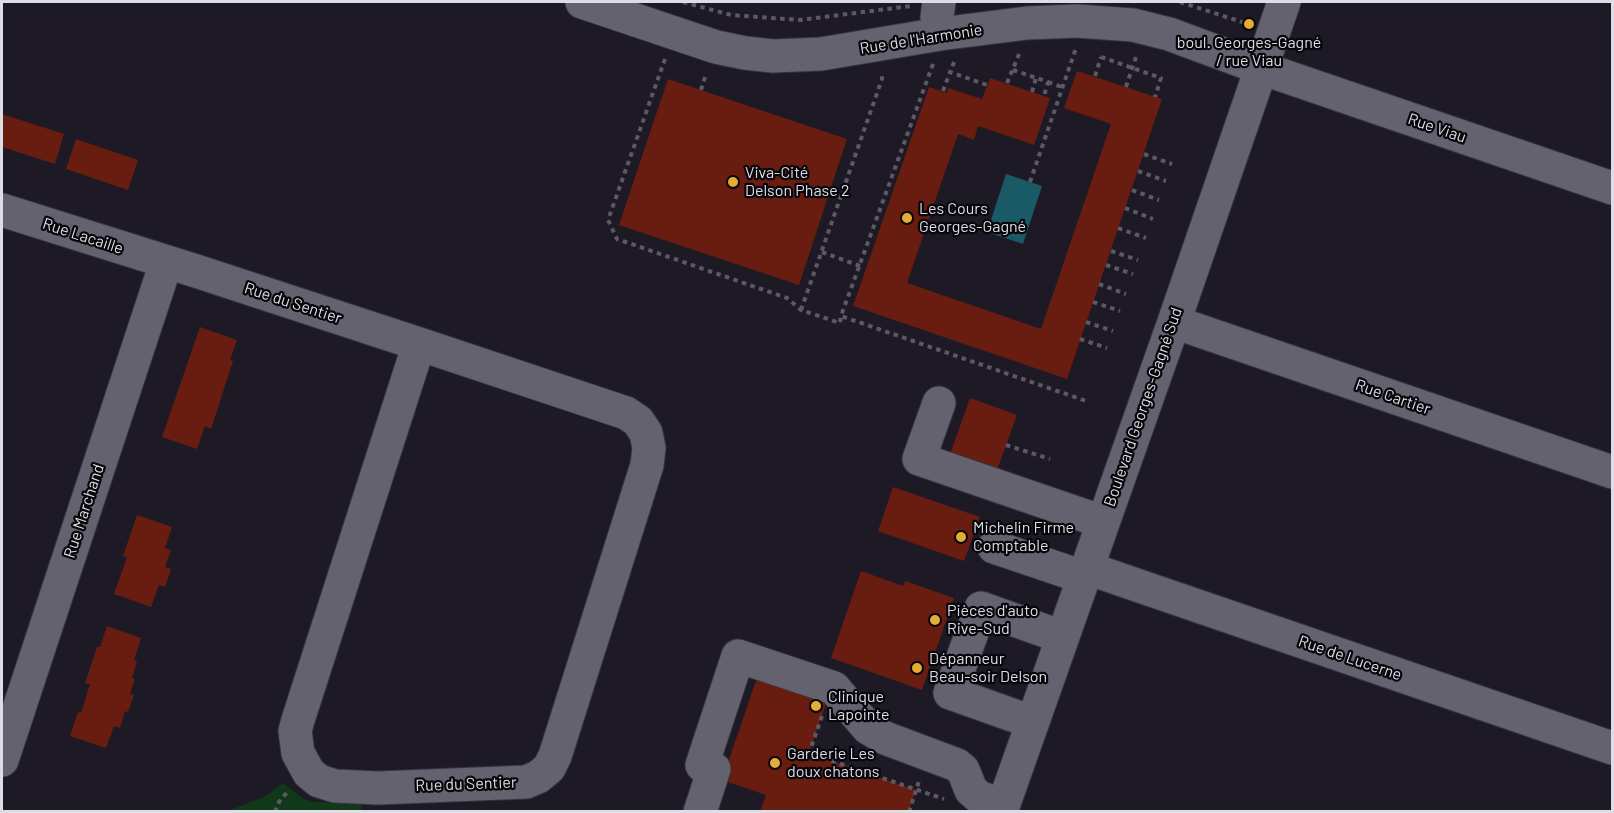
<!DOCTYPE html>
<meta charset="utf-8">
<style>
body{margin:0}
#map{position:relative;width:1614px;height:813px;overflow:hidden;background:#1d1a26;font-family:Barlow,sans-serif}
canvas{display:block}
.frame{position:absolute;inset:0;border:3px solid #dedde5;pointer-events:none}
</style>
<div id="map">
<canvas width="1614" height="813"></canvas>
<div class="frame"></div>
</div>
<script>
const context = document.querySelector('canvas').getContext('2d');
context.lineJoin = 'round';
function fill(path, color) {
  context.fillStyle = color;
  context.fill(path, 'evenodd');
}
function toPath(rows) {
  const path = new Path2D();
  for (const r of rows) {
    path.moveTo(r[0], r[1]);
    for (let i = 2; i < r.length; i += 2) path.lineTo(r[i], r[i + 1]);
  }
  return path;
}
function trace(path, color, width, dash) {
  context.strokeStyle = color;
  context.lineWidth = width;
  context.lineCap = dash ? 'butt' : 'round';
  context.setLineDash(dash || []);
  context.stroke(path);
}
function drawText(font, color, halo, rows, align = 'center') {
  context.font = font + ' Barlow,sans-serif';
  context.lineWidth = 4.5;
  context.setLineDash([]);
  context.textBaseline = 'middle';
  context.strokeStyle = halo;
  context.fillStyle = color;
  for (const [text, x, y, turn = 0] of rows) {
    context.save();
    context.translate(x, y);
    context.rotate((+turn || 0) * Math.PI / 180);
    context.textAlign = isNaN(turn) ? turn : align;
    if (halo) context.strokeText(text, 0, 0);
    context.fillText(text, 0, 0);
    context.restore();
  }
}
fill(toPath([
 [283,783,304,799,314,802,362,803,361,811,225,812,266,796]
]), '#12381a');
fill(toPath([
 [1006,174,1042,186,1023,244,987,232]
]), '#1a5a67');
fill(toPath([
 [1077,71,1162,99,1067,379,853,306,929,87,947,93,948,88,982,99,990,78,1050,98,1034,145,978,126,974,140,958,134,907,283,1041,329,1111,124,1064,108],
 [668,79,847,139,799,285,619,225],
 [2,114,64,134,55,164,2,147],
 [76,139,138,160,128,190,66,169],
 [200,327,237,340,230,360,233,361,211,429,205,426,197,449,162,437],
 [970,398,1017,415,996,473,949,457],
 [893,487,980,517,964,561,878,531],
 [137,515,172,527,165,548,171,550,165,567,171,569,165,587,159,585,151,607,114,594,127,557,123,556],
 [861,571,903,586,905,581,954,598,922,690,831,658],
 [107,626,141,638,134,660,137,661,132,678,135,679,130,694,134,695,128,712,125,711,120,728,114,726,106,748,70,736,78,712,81,713,90,684,85,683,97,647,100,647],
 [759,672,829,696,809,753,916,790,909,812,760,812,766,795,722,780]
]), '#691d10');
const minor = toPath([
 [582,2,716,47,745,53,773,56,821,54,940,34,1027,23,1077,21,1133,25,1169,34,1261,68,1612,188],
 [939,2,937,17,940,34],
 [2,210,196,271,419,344,626,413,638,421,646,433,649,448,647,465,555,756,549,768,538,777,526,782,378,788,335,786,319,781,309,773,298,753,295,731,298,720,419,344],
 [1174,322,1612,472],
 [939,403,919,459,1103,522],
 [994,547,1083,577],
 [1087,568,1612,748],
 [1032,722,950,693,981,608,1062,637],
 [2,760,166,263],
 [700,812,714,769,702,765,738,656,834,688,868,728,885,738,957,765,963,770,971,790,979,797,1003,806],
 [1001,812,1174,322,1284,2]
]);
trace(minor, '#36353e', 35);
trace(toPath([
 [683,2,731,15,800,20,911,6],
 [1180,2,1248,24],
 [1101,57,1161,78,1155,97],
 [665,59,608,220,617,239,787,298,801,310,840,323,841,316],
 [954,62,950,72,987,85],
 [933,64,841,316,1089,402],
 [1013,70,1048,82,1044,96],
 [1095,76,1101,57],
 [1048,82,1062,87],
 [1007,83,1020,52],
 [1126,87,1137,54],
 [701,90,706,74],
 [943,91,950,72],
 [1032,92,1036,78],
 [1144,154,1172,164],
 [1138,171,1166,181],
 [1030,182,1076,48],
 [1132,190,1159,200],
 [1125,208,1153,219],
 [1118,228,1146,238],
 [1111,251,1138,260],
 [822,252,860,266],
 [1106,265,1133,274],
 [1099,284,1126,294],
 [1093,302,1120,311],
 [801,310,882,79,882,73],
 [1086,322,1113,331],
 [1080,339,1107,348],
 [1006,445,1050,459],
 [822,716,809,753,944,799],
 [275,812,279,802,289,790],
 [909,812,919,781]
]), '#5c5964', 4, [4.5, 4.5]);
trace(minor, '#656270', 33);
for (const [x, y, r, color] of [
 [1249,24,6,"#e5ad35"],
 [733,182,6,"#e5ad35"],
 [907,218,6,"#e5ad35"],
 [961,537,6,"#e5ad35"],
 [935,620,6,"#e5ad35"],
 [917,668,6,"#e5ad35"],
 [816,706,6,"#e5ad35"],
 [775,763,6,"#e5ad35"]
]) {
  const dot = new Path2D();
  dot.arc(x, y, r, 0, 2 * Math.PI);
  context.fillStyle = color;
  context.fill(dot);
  trace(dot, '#07060b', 2);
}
drawText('16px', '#dedde5', '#07060b', [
 ["Rue de l'Harmonie",921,39,-9],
 ["Rue Viau",1437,128,19],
 ["Rue Lacaille",83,236,18],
 ["Rue du Sentier",293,303,18],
 ["Rue Cartier",1393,397,19],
 ["Boulevard Georges-Gagné Sud",1143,407,-71],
 ["Rue Marchand",84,511,-72],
 ["Rue de Lucerne",1350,658,19],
 ["Rue du Sentier",466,784,-2]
]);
drawText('16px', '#dedde5', '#07060b', [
 ["boul. Georges-Gagné",1249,43,"center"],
 ["/ rue Viau",1249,61,"center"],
 ["Viva-Cité",745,173],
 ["Delson Phase 2",745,191],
 ["Les Cours",919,209],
 ["Georges-Gagné",919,227],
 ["Michelin Firme",973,528],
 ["Comptable",973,546],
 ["Pièces d'auto",947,611],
 ["Rive-Sud",947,629],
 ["Dépanneur",929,659],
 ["Beau-soir Delson",929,677],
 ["Clinique",828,697],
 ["Lapointe",828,715],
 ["Garderie Les",787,754],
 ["doux chatons",787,772]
], 'left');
</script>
